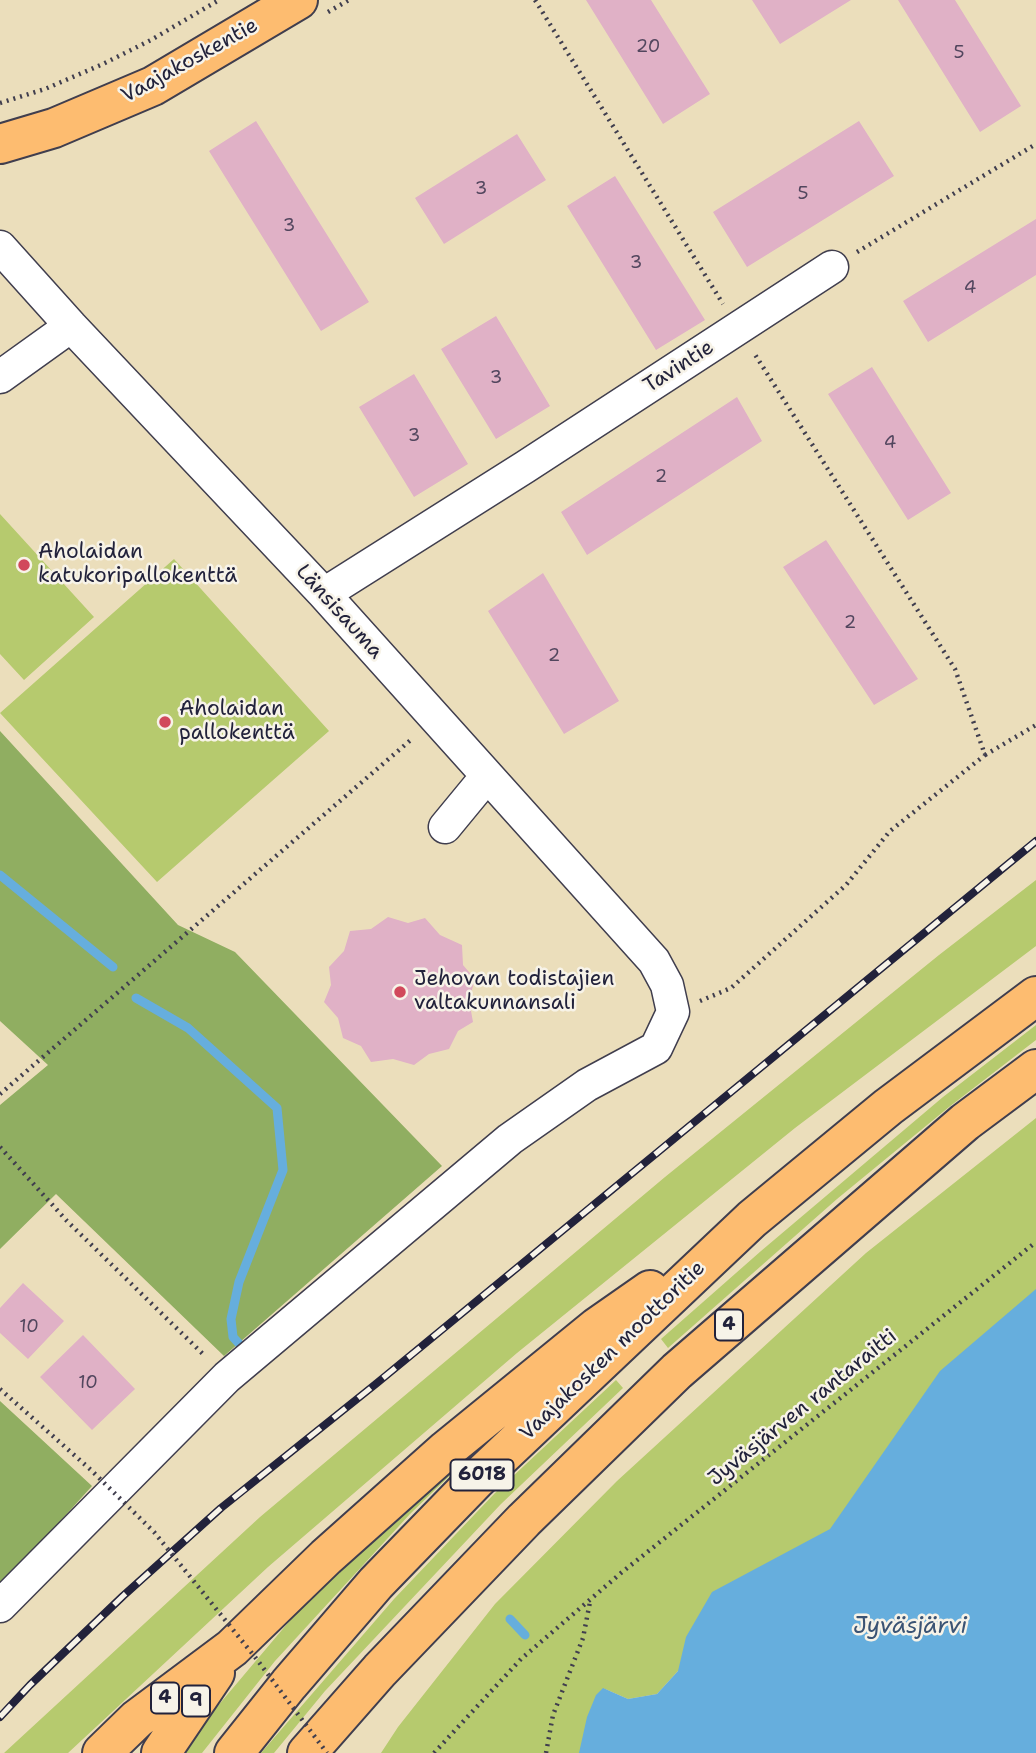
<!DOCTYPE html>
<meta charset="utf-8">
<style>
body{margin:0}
canvas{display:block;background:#ebdebb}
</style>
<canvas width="1036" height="1753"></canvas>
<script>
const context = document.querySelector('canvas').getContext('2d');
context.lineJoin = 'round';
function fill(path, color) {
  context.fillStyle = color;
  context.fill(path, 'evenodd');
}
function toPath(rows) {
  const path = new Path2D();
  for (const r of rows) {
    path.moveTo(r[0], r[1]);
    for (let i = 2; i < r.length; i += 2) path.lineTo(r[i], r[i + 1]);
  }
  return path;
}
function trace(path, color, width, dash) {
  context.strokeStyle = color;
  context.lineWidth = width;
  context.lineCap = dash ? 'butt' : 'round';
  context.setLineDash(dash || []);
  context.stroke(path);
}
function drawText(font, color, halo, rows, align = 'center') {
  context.font = font + ' "Shantell Sans",sans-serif';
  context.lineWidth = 5;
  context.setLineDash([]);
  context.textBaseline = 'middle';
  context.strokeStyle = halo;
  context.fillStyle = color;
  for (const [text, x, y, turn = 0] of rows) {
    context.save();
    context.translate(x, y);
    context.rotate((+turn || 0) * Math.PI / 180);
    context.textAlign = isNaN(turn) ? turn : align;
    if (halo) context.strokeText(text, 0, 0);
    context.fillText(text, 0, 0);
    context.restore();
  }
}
fill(toPath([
 [0,514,94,617,24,680,0,654],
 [174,559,329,731,157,882,0,713],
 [1036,880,1036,946,795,1128,517,1353,268,1567,68,1753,4,1753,260,1517,665,1177,939,955],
 [1036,1025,1036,1040,949,1107,837,1199,668,1348,661,1339,761,1251,943,1097],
 [1036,1118,1036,1682,678,1671,657,1694,628,1699,603,1688,725,1753,381,1753,398,1727,495,1604,617,1481,866,1253],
 [616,1380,623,1388,501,1504,325,1691,274,1753,261,1753,394,1599,495,1493],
 [462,1459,464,1462,410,1514,275,1661,202,1753,178,1753,298,1611,375,1531]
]), '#b6ca6e');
fill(toPath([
 [0,731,178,925,235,952,442,1166,224,1356,56,1194,0,1249,0,1105,48,1065,0,1021],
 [0,1401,92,1486,0,1588]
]), '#90ae61');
fill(toPath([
 [1036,1289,1036,1753,579,1753,587,1717,596,1695,603,1688,628,1699,657,1694,678,1671,686,1637,712,1592,830,1529,940,1371]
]), '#66aedd');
trace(toPath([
 [0,875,113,967],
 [136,998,188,1028,277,1108,283,1170,239,1282,231,1319,233,1337,243,1348],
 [510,1619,525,1635]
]), '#66aedd', 9);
fill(toPath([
 [586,0,651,0,710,94,663,124],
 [752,0,851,0,780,44],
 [898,0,955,0,1021,106,980,132],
 [256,121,369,302,321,331,209,151],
 [859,121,894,176,747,267,713,212],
 [517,134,546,180,444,244,415,198],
 [615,176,705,320,656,350,567,206],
 [1036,219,1036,275,928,342,903,301],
 [496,316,550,406,496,439,441,349],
 [872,367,951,493,908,520,828,394],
 [414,374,468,464,414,497,359,407],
 [737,397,762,441,587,555,561,512],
 [826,540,918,679,874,705,783,567],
 [543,573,619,701,564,734,488,611],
 [388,917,408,923,425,918,440,935,462,945,463,965,475,979,469,1000,473,1022,458,1031,449,1049,429,1054,414,1065,393,1059,371,1062,361,1046,343,1038,338,1018,324,1002,331,985,329,967,344,951,350,931,371,929],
 [23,1283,64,1321,28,1359,0,1333,0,1308],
 [83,1335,135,1389,92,1430,40,1377]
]), '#e0b1c6');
const minor = toPath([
 [0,247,71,326,324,594,654,961,667,985,673,1012,656,1048,587,1085,510,1139,227,1377,0,1606],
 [0,377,71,326],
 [324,594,525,467,832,267],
 [445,827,487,776]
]);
const major = toPath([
 [0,144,54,128,153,86,298,0]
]);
const highway = toPath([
 [102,1753,137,1719,232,1648,326,1557,446,1450,597,1327,650,1290],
 [161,1753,215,1673],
 [234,1753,289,1684,376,1583,475,1481,752,1219,888,1107,1036,996],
 [307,1753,380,1670,524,1520,677,1371,965,1122,1036,1069]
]);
trace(minor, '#403e4e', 35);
trace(major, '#403e4e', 42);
trace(highway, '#403e4e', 42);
trace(toPath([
 [535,0,723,304],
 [328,12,349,0],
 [0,103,45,89,103,64,151,40,219,0],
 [857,252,1036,144],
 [985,755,1036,725],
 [700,1001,731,988,846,885,890,831,985,755,955,669,754,353],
 [0,1094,413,738],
 [0,1147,67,1221,205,1356],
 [434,1753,521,1659,621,1573,1036,1242],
 [546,1753,553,1715,583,1638,590,1602]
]), '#403e4e', 4.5, [2, 5]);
trace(minor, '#fff', 32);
trace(major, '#fdbc70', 38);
trace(highway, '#fdbc70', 38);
const rail = toPath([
 [0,1717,30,1685,123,1596,221,1508,377,1383,1036,841]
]);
trace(rail, '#22223b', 8);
trace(rail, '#f7f3e8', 5, [16]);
trace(toPath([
 [0,1389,91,1470,154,1532,255,1657,327,1753]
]), '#403e4e', 4.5, [2, 5]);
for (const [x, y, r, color] of [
 [24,565,7,"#d1495b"],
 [165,722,7,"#d1495b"],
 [400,992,7,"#d1495b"]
]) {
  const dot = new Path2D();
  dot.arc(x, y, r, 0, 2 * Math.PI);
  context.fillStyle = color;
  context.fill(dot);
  trace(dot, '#f7f3e8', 2.5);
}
drawText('18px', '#52465e', null, [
 ["20",648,47],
 ["5",959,53],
 ["3",481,189],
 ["5",803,194],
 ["3",289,226],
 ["3",636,263],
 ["4",970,288],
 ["3",496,378],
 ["3",414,436],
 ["4",890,443],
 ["2",661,477],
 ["2",850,623],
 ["2",554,656],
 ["10",29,1327],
 ["10",88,1383]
]);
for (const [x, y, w] of [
 [729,1325,28],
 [482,1475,63],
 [165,1698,28],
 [196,1701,28]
]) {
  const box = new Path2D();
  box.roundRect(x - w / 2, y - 15.5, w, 31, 5);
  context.fillStyle = '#f7f3e8';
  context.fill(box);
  trace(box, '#22223b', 2);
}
drawText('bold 19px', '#22223b', null, [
 ["4",729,1325],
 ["6018",482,1475],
 ["4",165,1698],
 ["9",196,1701]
]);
drawText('21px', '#22223b', '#f7f3e8', [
 ["Vaajakoskentie",190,61,-29],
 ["Tavintie",679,367,-33],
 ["Länsisauma",339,612,48],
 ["Vaajakosken moottoritie",613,1351,-44],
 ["Jyväsjärven rantaraitti",803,1408,-39]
]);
drawText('21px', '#22223b', '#f7f3e8', [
 ["Aholaidan",38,553],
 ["katukoripallokenttä",38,577],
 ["Aholaidan",179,710],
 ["pallokenttä",179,734],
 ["Jehovan todistajien",414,980],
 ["valtakunnansali",414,1004]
], 'left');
drawText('italic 23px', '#3a5374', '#f7f3e8', [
 ["Jyväsjärvi",910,1627]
]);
</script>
